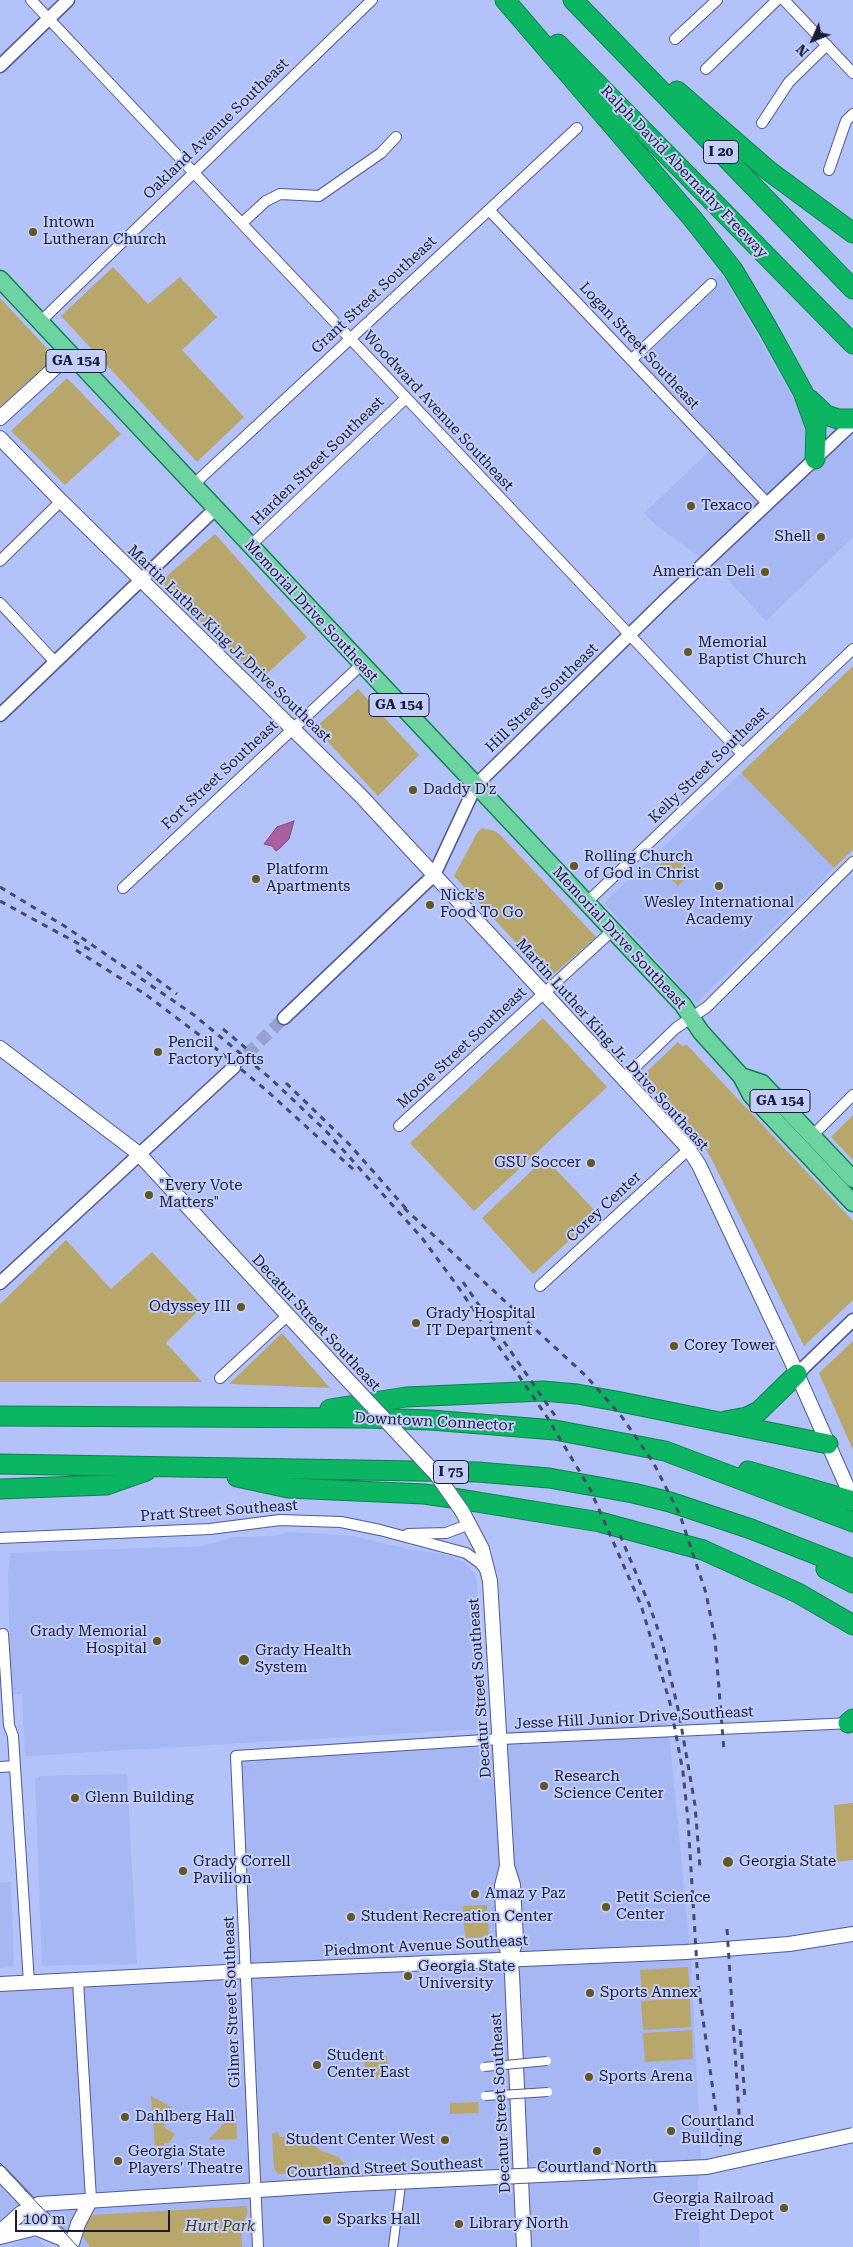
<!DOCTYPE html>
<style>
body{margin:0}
#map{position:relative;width:853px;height:2247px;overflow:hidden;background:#b3c2f8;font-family:"Roboto Serif",serif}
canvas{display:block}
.north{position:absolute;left:788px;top:15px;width:50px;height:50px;-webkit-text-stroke:4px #c4cff9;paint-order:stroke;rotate:226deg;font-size:14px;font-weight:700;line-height:20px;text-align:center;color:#181d37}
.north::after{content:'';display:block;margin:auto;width:18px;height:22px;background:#181d37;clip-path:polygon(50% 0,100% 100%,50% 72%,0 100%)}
.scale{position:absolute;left:15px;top:2210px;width:155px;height:22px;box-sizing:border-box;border:2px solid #181d37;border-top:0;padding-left:6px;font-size:15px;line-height:18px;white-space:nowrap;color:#181d37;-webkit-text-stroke:4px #c4cff9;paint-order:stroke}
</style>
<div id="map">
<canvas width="853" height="2247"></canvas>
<div class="north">N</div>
<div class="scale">100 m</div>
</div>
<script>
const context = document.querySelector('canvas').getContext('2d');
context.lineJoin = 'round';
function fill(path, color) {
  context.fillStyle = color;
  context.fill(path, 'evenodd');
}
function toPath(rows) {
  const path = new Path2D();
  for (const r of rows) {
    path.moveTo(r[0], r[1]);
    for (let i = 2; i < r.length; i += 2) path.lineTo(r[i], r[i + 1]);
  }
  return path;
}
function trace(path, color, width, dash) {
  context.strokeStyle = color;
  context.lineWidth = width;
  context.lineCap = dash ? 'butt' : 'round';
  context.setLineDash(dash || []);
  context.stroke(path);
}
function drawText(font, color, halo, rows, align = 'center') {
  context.font = font + ' "Roboto Serif",serif';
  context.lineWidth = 4;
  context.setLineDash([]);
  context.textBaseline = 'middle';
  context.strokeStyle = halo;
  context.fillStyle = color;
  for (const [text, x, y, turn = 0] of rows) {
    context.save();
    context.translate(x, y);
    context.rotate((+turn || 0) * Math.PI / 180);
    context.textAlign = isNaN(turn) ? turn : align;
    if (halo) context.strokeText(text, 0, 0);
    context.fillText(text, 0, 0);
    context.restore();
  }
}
fill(toPath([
 [721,273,809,426,830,445,853,439,853,537,766,621,720,571,658,527,644,513,714,447,631,360],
 [741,773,834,868,696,1003,604,903],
 [290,1532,352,1536,413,1550,443,1554,465,1563,476,1576,477,1583,481,1729,25,1756,22,1694,11,1694,8,1576,10,1553,203,1546,234,1537,272,1536],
 [668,1721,691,1961,701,2157,697,2192,700,2247,58,2247,30,2217,0,2246,0,1985,249,1966,236,1750],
 [127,1774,137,1964,42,1966,35,1779,40,1776],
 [0,1882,11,1882,14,1967,0,1968],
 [37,2238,46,2247,11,2247,25,2239]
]), '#a7b7f3');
fill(toPath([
 [113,267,148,304,180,277,217,317,182,350,244,417,197,462,61,316],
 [0,298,55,357,0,407],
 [67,378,121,434,65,485,11,431],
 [215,534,307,637,260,680,160,582],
 [853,666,853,850,834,868,741,773],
 [358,689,419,755,378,796,315,728],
 [482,828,495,831,501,836,596,937,549,978,454,876,477,833],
 [672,853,691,873,678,886,658,866],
 [543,1018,607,1087,474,1211,410,1143],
 [678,1042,682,1046,687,1045,853,1221,853,1300,804,1346,711,1158,699,1138,641,1077],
 [853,1115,853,1160,831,1137],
 [545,1158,598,1214,533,1274,482,1218],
 [66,1240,111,1289,152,1252,203,1306,166,1343,202,1382,0,1382,0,1304],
 [282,1333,330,1388,229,1384],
 [853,1341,853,1450,819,1373],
 [853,1803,853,1860,837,1862,834,1805],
 [487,1905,489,1937,465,1938,463,1906],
 [688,1967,690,1996,642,1999,640,1970],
 [690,1998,691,2027,643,2030,641,2001],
 [692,2030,693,2059,645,2062,643,2033],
 [364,2056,387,2056,389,2078,355,2080,355,2073,365,2072],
 [151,2096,173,2108,164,2114,164,2127,175,2134,169,2143,164,2143,164,2146,155,2146],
 [478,2102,479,2113,450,2114,450,2103],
 [236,2111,237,2139,210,2140,209,2139],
 [277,2132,280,2137,299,2135,320,2150,338,2157,351,2171,278,2174,274,2168,272,2134],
 [246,2206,248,2212,241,2229,242,2247,90,2247,83,2237,87,2221,93,2215]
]), '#b8a66a');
const water = toPath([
 [294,821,289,839,280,848,276,851,272,846,264,844,277,827,294,821]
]);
fill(water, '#aa5f9f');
trace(water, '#7e4b80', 1);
trace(toPath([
 [234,1067,284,1018]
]), '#94a1d1', 12, [12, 6]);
const pedestrian = toPath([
 [393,2247,401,2185]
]);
const minor = toPath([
 [31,0,742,754],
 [784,0,853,73],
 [675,39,717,0],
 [706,69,777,0],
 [762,123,789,82,827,45],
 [829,170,846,121,853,114],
 [489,210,767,503],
 [242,223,266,201,280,194,319,196,381,153,396,137],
 [40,322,372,0],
 [631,360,711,284],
 [193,485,577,128],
 [250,546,406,398],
 [0,561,61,501],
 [0,603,55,662],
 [123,888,361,665],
 [586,903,853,649],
 [624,1078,676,1028,707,1007,853,862],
 [399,1126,612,931],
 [813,1135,853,1095],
 [540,1286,689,1149],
 [220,1378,287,1316],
 [408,1534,446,1533,470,1524],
 [0,1538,210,1529,280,1520,341,1522,380,1530,466,1553,480,1563,487,1572],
 [3,1634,9,1725,13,1736,29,1983],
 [0,1767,15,1766],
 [78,1981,91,2199],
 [258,2247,236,1756,500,1739,852,1723]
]);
const tertiary = toPath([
 [0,66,68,0],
 [0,715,215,509],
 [284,1018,434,875,476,785,665,600,853,423],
 [0,1283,234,1067],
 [797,1374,853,1320]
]);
const secondary = toPath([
 [0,418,70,354],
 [0,438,61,501,360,795,688,1148,699,1165,790,1358,853,1500],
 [0,1048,138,1153,344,1376],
 [462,1511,482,1549,490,1581,507,1866,502,1886,504,1941,510,1958,512,1974,524,2247],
 [507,1866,513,1885,516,1940,510,1958],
 [0,1984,245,1971,686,1952,789,1944,853,1934],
 [0,2173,70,2247],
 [0,2232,21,2213,39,2204,353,2184],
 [0,2237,36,2228,58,2237],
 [71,2247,78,2224,91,2199]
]);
const primary = toPath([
 [0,279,683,1005,701,1032,741,1076,751,1095,853,1203],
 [741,1076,762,1083,853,1179]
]);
const motorway = toPath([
 [505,0,692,218,733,270,767,327,803,392,816,428,815,459],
 [573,0,853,289],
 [558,44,853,344],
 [677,91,769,171,853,233],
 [809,399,826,415,838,419,853,419],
 [330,1409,406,1397,543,1391,577,1394,616,1401,828,1444],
 [0,1416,364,1418,431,1420,555,1430,665,1451,853,1522],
 [725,1421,747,1417,759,1411,797,1374],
 [0,1464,478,1472,549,1478,633,1493,670,1502,751,1529,853,1569],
 [748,1471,853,1501],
 [237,1477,288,1488,424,1494,459,1499,600,1522,703,1550,798,1593,853,1625],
 [0,1489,106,1485,146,1471],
 [826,1569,853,1583],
 [848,1723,853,1719]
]);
trace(pedestrian, '#4d5a96', 10);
trace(minor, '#4d5a96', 12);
trace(tertiary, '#4d5a96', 15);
trace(secondary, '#4d5a96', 16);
trace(primary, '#108052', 19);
trace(motorway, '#108052', 21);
trace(pedestrian, '#fff', 8);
trace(minor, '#fff', 10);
trace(tertiary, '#fff', 12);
trace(secondary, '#fff', 14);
trace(primary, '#6dd3a0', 16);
trace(motorway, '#0bb561', 19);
trace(toPath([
 [0,2163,78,2247]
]), '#444c6e', 1);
trace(toPath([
 [0,887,66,927,194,1015,270,1078,326,1131,422,1238,456,1284,547,1417,590,1489,641,1605,670,1703,683,1772,688,1820,698,1983,721,2148],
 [0,901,90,950],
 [76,950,145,994,202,1037,266,1090,354,1170],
 [137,965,177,994],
 [223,1029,254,1055],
 [286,1083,349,1144,410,1213],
 [404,1208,586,1376,622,1417,653,1462,680,1515,706,1593,715,1639,724,1751],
 [463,1282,558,1420],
 [620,1535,649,1604,662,1641,679,1713,695,1805,700,1868],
 [727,1929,741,2143],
 [740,2029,745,2101]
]), '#444c6e', 3, [6, 6]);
const pedestrianBridge = toPath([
 [484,2067,547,2061],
 [485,2096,548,2092]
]);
const secondaryBridge = toPath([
 [344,1376,436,1474,462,1511],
 [353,2184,707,2167,853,2135]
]);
trace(pedestrianBridge, '#4d5a96', 10, []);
trace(secondaryBridge, '#4d5a96', 16, []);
trace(pedestrianBridge, '#fff', 8);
trace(secondaryBridge, '#fff', 14);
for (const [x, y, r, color] of [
 [33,232,5,"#645522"],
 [691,506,5,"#645522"],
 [821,537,5,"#645522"],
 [765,572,5,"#645522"],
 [688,652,5,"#645522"],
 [413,790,5,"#645522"],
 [574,866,5,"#645522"],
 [256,879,5,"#645522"],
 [719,886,5,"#645522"],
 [430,905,5,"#645522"],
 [158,1052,5,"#645522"],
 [591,1163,5,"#645522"],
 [149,1195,5,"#645522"],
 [241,1307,5,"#645522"],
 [416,1323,5,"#645522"],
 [674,1346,5,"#645522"],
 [157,1641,5,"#645522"],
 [244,1660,6,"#645522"],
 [544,1786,5,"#645522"],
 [75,1798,5,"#645522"],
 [728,1862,6,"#645522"],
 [183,1871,5,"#645522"],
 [475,1894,5,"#645522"],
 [606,1907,5,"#645522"],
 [351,1917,5,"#645522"],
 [408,1976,5,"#645522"],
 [590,1993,5,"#645522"],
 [317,2065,5,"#645522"],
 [589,2077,5,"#645522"],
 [125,2117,5,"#645522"],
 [671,2131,5,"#645522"],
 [445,2140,5,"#645522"],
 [597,2151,5,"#645522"],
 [118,2161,5,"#645522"],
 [784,2208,5,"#645522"],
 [327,2220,5,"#645522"],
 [459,2224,5,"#645522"]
]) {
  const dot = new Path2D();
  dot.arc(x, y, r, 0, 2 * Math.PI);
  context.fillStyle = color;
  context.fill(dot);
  trace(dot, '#c4cff9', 2);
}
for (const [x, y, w] of [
 [721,152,35],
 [76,361,60],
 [399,705,60],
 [780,1101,60],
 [451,1472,35]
]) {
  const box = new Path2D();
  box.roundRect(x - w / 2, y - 11.5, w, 23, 4);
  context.fillStyle = '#c4cff9';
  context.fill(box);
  trace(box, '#181d37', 1);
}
drawText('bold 14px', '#181d37', null, [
 ["I 20",721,152],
 ["GA 154",76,361],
 ["GA 154",399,705],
 ["GA 154",780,1101],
 ["I 75",451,1472]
]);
drawText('15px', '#181d37', '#c4cff9', [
 ["Oakland Avenue Southeast",216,129,-44],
 ["Ralph David Abernathy Freeway",684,172,46],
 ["Grant Street Southeast",374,295,-43],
 ["Logan Street Southeast",639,346,47],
 ["Woodward Avenue Southeast",438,411,47],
 ["Harden Street Southeast",318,461,-44],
 ["Memorial Drive Southeast",311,611,47],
 ["Martin Luther King Jr Drive Southeast",229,644,44],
 ["Hill Street Southeast",542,698,-44],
 ["Kelly Street Southeast",709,765,-44],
 ["Fort Street Southeast",220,775,-43],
 ["Memorial Drive Southeast",619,938,47],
 ["Martin Luther King Jr. Drive Southeast",612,1045,48],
 ["Moore Street Southeast",462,1048,-43],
 ["Corey Center",604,1207,-43],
 ["Decatur Street Southeast",316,1323,47],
 ["Downtown Connector",434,1422,3],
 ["Pratt Street Southeast",219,1511,-4],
 ["Decatur Street Southeast",480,1688,-94],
 ["Jesse Hill Junior Drive Southeast",634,1718,-3],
 ["Piedmont Avenue Southeast",426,1946,-3],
 ["Gilmer Street Southeast",232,2002,-92],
 ["Decatur Street Southeast",501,2103,-93],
 ["Courtland Street Southeast",385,2168,-3]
]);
drawText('15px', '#181d37', '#c4cff9', [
 ["Intown",43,223],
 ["Lutheran Church",43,240],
 ["Texaco",701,506],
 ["Shell",811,537,"right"],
 ["American Deli",755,572,"right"],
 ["Memorial",698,643],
 ["Baptist Church",698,660],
 ["Daddy D'z",423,790],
 ["Rolling Church",584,857],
 ["of God in Christ",584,874],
 ["Platform",266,870],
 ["Apartments",266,887],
 ["Nick's",440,896],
 ["Food To Go",440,913],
 ["Wesley International",719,903,"center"],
 ["Academy",719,920,"center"],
 ["Pencil",168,1043],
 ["Factory Lofts",168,1060],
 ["GSU Soccer",581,1163,"right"],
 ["\"Every Vote",159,1186],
 ["Matters\"",159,1203],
 ["Odyssey III",231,1307,"right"],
 ["Grady Hospital",426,1314],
 ["IT Department",426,1331],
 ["Corey Tower",684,1346],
 ["Grady Memorial",147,1632,"right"],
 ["Hospital",147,1649,"right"],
 ["Grady Health",255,1651],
 ["System",255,1668],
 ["Research",554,1777],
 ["Science Center",554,1794],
 ["Glenn Building",85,1798],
 ["Grady Correll",193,1862],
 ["Pavilion",193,1879],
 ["Georgia State",739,1862],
 ["Amaz y Paz",485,1894],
 ["Petit Science",616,1898],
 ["Center",616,1915],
 ["Student Recreation Center",361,1917],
 ["Georgia State",418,1967],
 ["University",418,1984],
 ["Sports Annex",600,1993],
 ["Student",327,2056],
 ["Center East",327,2073],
 ["Sports Arena",599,2077],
 ["Dahlberg Hall",135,2117],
 ["Courtland",681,2122],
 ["Building",681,2139],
 ["Student Center West",435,2140,"right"],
 ["Georgia State",128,2152],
 ["Players' Theatre",128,2169],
 ["Courtland North",597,2168,"center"],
 ["Georgia Railroad",774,2199,"right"],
 ["Freight Depot",774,2216,"right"],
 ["Sparks Hall",337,2220],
 ["Library North",469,2224]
], 'left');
drawText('italic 15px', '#483b0f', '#c4cff9', [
 ["Hurt Park",220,2227]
]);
</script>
